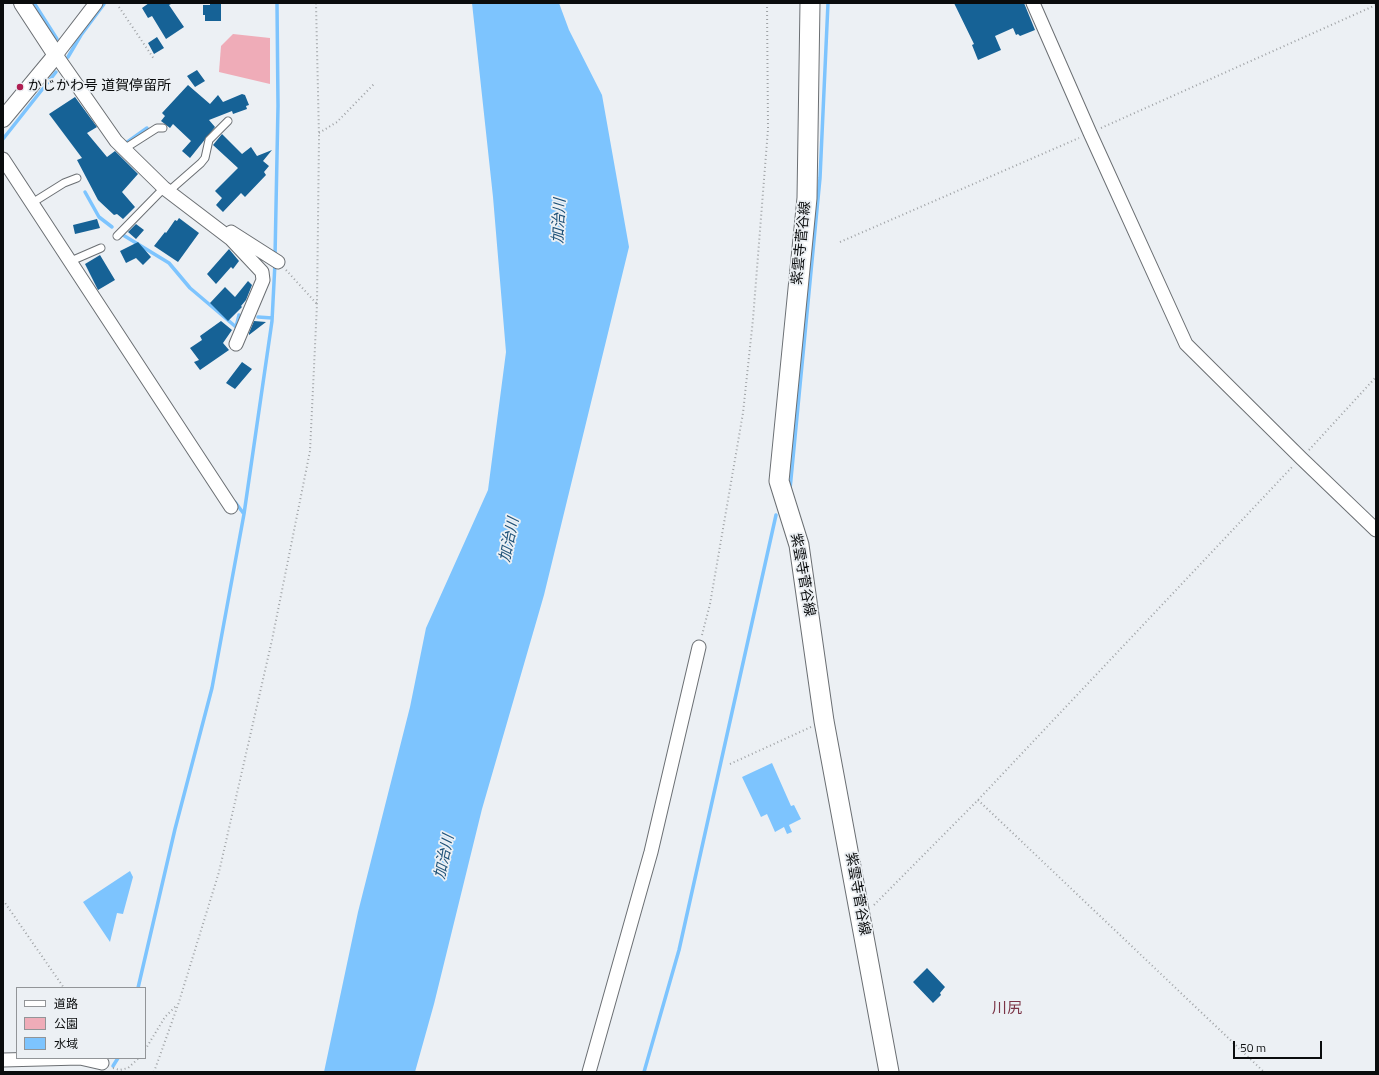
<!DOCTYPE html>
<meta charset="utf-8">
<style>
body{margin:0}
#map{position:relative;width:1379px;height:1075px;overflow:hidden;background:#ecf0f4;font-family:"Titillium Web","Noto Sans JP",sans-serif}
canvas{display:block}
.frame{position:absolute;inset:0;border:4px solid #0a0c0d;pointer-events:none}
.legend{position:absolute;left:16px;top:987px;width:130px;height:72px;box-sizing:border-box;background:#ecf0f4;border:1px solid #929598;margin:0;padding:5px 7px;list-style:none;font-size:12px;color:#0a0c0d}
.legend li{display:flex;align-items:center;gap:8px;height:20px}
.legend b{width:20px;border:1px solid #929598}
.scale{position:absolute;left:1233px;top:1041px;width:89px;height:18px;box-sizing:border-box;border:2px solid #0a0c0d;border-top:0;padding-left:5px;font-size:12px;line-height:14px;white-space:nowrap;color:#0a0c0d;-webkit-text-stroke:3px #ecf0f4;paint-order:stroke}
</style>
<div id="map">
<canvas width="1379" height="1075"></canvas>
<div class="frame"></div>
<ul class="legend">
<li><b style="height:5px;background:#fff"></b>道路</li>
<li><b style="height:11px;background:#efacb8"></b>公園</li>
<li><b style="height:11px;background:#7dc4fe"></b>水域</li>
</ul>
<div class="scale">50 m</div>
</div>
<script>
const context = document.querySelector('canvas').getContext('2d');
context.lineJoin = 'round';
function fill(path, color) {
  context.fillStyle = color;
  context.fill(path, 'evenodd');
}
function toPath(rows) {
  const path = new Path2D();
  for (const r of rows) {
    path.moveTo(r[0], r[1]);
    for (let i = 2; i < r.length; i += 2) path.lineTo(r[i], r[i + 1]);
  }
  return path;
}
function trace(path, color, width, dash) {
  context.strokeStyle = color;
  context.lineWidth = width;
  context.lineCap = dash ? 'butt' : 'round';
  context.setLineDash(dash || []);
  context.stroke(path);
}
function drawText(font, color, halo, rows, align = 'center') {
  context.font = font + ' "Titillium Web","Noto Sans JP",sans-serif';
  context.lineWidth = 3.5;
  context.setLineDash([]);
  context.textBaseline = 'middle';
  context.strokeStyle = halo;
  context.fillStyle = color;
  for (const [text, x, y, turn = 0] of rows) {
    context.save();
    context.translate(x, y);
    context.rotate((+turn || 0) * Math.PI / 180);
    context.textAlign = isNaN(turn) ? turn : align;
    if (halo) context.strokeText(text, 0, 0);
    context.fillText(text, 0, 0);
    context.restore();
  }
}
fill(toPath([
 [233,34,270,38,270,84,219,72,221,46]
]), '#efacb8');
fill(toPath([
 [472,3,559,3,569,30,602,95,629,247,544,595,482,809,434,1004,415,1072,324,1072,358,912,410,707,426,628,488,490,506,352,493,197],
 [772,763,791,806,794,805,801,819,789,825,792,832,787,834,784,827,775,832,767,814,761,817,742,777],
 [130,871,133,877,123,914,117,913,110,942,83,902]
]), '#7dc4fe');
trace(toPath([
 [34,3,57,39],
 [68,57,81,35,104,4],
 [3,139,56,72],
 [126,143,147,128],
 [85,192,99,217,112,227],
 [123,235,169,263,190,288,236,327,239,315],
 [275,257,278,106,277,3],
 [258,317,272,318],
 [790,489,820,178,828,3],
 [235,502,244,514],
 [138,988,175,829,212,688,244,514,272,321,275,263],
 [113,1066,118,1058],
 [644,1072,679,950,776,515]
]), '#7dc4fe', 3.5);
fill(toPath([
 [149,3,173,3,169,5,184,27,166,39,152,16,148,18,142,8],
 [210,3,221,3,221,21,205,21,205,15,203,15,203,5,210,5],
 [954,3,1024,3,1035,30,1020,36,1018,34,1016,35,1013,28,995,36,1001,50,978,60,972,45,974,44],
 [157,37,164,48,154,54,148,43],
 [197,70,205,81,195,87,187,76],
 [188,85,210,104,218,95,223,102,242,94,245,95,249,105,246,106,247,109,233,114,232,111,209,120,215,127,190,158,182,151,191,141,173,124,170,128,161,121,165,116,162,113],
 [75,97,97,127,87,133,107,157,115,151,138,174,122,192,135,207,123,219,117,214,114,215,98,200,77,160,82,158,49,114],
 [222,134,242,154,251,147,257,156,272,150,263,161,269,166,264,172,266,175,245,197,241,193,223,212,216,205,222,198,215,191,238,168,213,145],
 [179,218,199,233,178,262,154,246,165,232,166,233,175,220,177,221],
 [97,219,100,228,75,234,73,225],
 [136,224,144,230,136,239,128,232],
 [138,242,151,257,143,265,136,258,126,263,120,251],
 [229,249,239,261,233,269,231,267,216,284,207,274],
 [100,255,115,280,98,290,85,264],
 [248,281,252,285,246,300,241,306,242,307,228,321,210,303,225,287,235,297],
 [221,321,232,330,223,343,229,350,200,370,194,362,199,360,190,348,202,340,200,336],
 [254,321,266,322,249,335,249,333],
 [242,362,252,369,235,389,226,383],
 [927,968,945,987,940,993,941,995,933,1003,913,982]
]), '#166296');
const service = toPath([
 [124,149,157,128,163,128],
 [169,191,201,163,205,158,209,140,228,121],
 [32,203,64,183,77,178],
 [117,236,164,188],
 [71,261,101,248]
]);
const minor = toPath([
 [96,3,56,55,116,141,164,188,231,239,262,272,263,280,236,344],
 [1033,3,1090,133,1186,344,1301,458,1376,530],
 [3,159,231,507],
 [231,232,278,262],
 [3,1060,80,1058,102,1063],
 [589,1072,651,852,699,647]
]);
const tertiary = toPath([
 [3,119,56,55,22,3]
]);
const secondary = toPath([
 [810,3,807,198,779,481,799,545,824,721,889,1072]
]);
trace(service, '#6b6f73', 9);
trace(minor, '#6b6f73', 15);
trace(tertiary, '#6b6f73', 18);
trace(secondary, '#6b6f73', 21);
trace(toPath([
 [119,7,154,59],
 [1101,128,1376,5],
 [319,133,337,122,374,84],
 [840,242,1079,138],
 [286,270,317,304],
 [1309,450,1376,377],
 [702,635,710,604,743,413,753,319,768,129,767,3],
 [730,764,811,727],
 [978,800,1264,1072],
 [3,900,64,988],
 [874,905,978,800,1293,466],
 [145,1050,165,1017,176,1006],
 [113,1068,120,1070,128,1068,139,1058],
 [154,1072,178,1005,219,872,272,640,310,451,317,304,319,137,316,3]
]), '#9fa2a5', 2, [1, 3]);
trace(service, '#fff', 7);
trace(minor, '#fff', 13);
trace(tertiary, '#fff', 16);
trace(secondary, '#fff', 19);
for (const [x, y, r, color] of [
 [20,87,4,"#af1f52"]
]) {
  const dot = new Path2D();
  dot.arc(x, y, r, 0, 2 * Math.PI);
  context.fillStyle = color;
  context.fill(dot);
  trace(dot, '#ecf0f4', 1.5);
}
drawText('14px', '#0a0c0d', '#ecf0f4', [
 ["かじかわ号 道賀停留所",28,87]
], 'left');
drawText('14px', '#0a0c0d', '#ecf0f4', [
 ["紫雲寺菅谷線",802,243,-84],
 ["紫雲寺菅谷線",802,575,80],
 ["紫雲寺菅谷線",857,894,80]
]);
drawText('italic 15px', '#1f5278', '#ecf0f4', [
 ["加治川",560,221,-87],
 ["加治川",510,540,-78],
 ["加治川",445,857,-78]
]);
drawText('15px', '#7b3446', '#ecf0f4', [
 ["川尻",1007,1009]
]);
</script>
